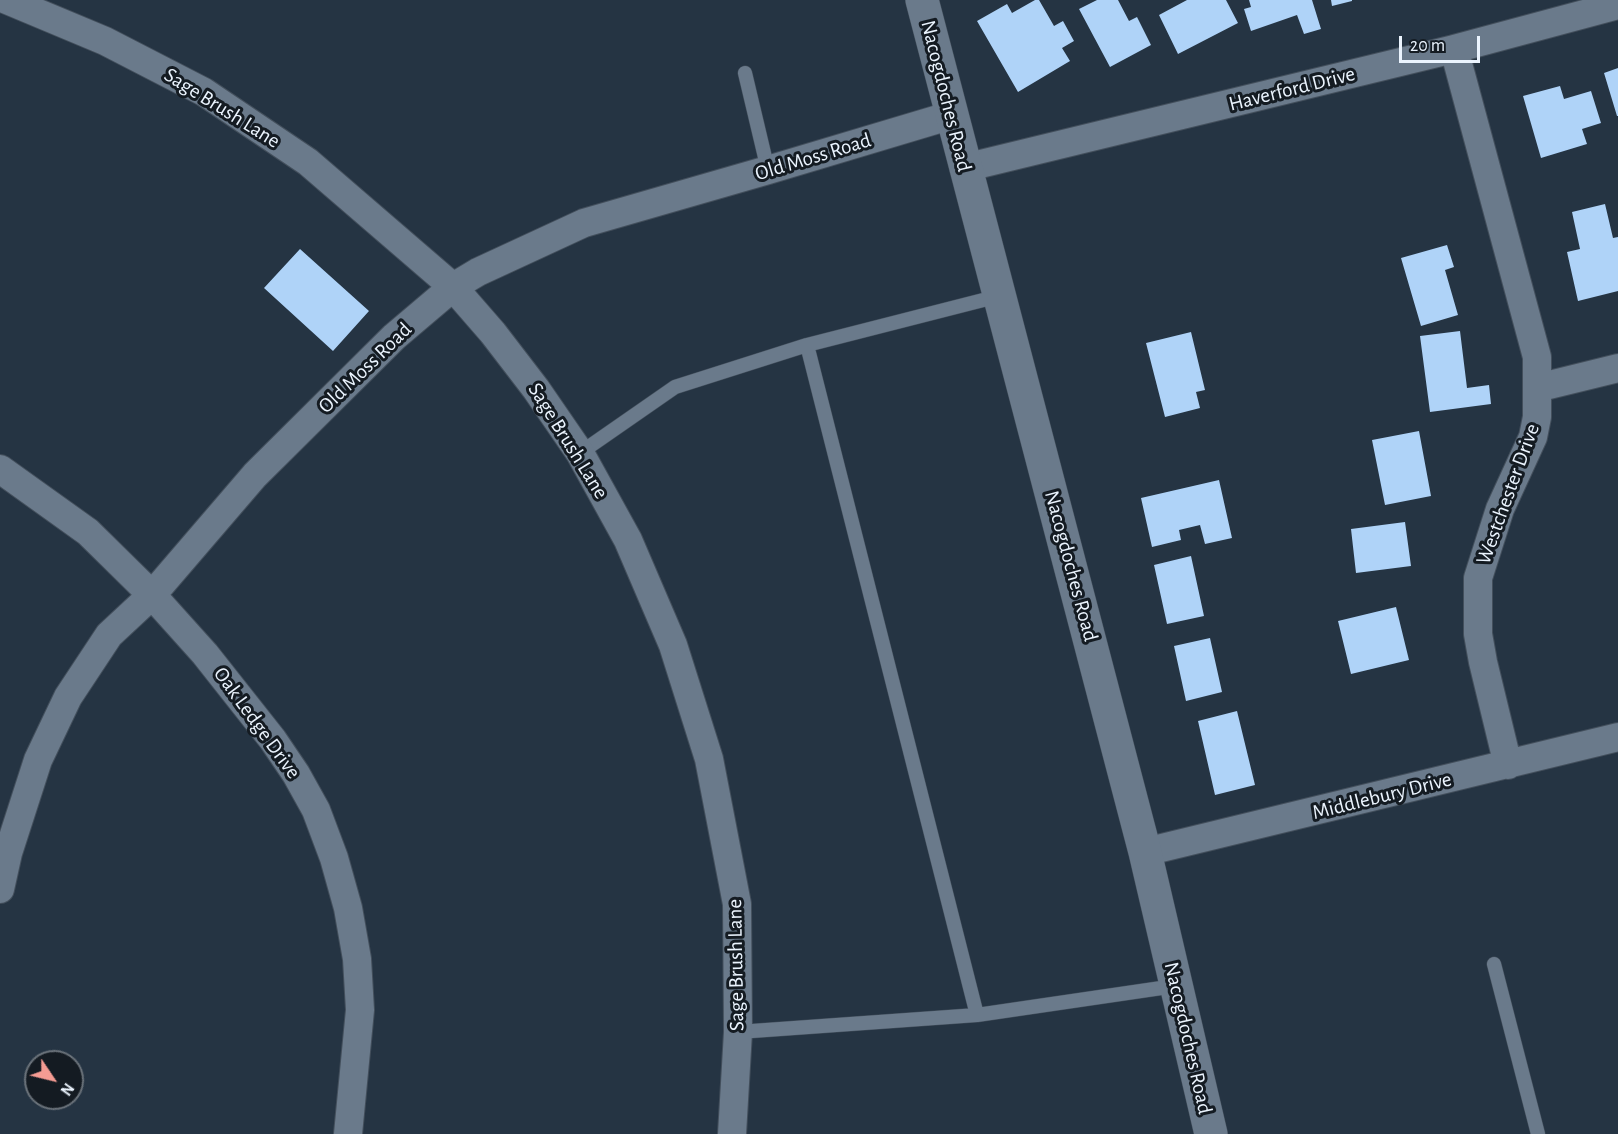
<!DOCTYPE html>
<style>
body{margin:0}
#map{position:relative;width:1618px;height:1134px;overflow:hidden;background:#253443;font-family:"Alegreya Sans",sans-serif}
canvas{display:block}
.north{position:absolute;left:24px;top:1050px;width:60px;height:60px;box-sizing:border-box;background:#141b22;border:2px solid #6a727a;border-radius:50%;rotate:125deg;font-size:16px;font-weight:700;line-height:24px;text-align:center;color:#ebf4fe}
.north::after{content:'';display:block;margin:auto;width:21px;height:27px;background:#f59c93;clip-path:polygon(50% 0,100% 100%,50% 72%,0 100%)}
.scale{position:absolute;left:1399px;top:36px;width:81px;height:27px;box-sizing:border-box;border:3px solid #ebf4fe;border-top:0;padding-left:8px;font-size:18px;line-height:21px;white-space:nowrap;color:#ebf4fe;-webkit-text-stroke:4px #141b22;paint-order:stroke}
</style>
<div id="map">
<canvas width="1618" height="1134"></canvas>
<div class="north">N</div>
<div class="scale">20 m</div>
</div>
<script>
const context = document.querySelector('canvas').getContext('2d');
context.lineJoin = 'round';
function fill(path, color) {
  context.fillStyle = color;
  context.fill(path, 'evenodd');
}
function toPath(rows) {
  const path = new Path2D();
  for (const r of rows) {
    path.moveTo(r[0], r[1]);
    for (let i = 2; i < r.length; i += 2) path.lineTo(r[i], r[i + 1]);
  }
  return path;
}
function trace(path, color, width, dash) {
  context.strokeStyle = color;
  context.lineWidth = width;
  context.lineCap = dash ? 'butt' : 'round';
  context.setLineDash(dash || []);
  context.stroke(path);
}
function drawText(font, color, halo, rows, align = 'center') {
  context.font = font + ' "Alegreya Sans",sans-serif';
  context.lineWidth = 6;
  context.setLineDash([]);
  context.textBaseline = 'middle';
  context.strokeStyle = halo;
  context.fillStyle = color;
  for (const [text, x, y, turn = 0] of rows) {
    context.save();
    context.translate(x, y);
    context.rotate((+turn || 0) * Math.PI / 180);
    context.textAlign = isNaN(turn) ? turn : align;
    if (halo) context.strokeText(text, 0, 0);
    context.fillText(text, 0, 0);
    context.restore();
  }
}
fill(toPath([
 [1035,0,1039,0,1054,26,1063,21,1074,41,1062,48,1070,61,1018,92,977,21,1007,4,1012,13],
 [1097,0,1118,0,1129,21,1137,17,1151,45,1110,67,1079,9],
 [1187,0,1226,0,1238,23,1178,54,1159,15],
 [1249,0,1312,0,1321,29,1304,34,1297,15,1251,31,1244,9,1251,7],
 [1331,0,1352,0,1352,1,1332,6],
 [1618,68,1618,116,1617,116,1604,73],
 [1560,86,1564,99,1591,91,1601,123,1582,129,1587,144,1541,158,1523,96],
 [1605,204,1613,238,1618,237,1618,291,1578,301,1567,252,1580,249,1572,212],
 [1447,245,1454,267,1445,270,1458,315,1421,326,1401,258],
 [300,249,369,311,333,351,264,288],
 [1460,331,1467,388,1489,385,1491,404,1430,412,1420,336],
 [1191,332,1205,390,1196,392,1200,408,1165,417,1146,343],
 [1419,431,1431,496,1385,505,1372,440],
 [1219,480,1232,538,1205,544,1200,525,1179,530,1181,540,1152,547,1141,498],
 [1405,522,1411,566,1356,573,1351,529],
 [1191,556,1204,616,1167,624,1154,565],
 [1396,607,1409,660,1351,674,1338,621],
 [1210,638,1222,692,1186,701,1174,646],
 [1237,711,1255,785,1215,795,1198,721]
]), '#afd3f8');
const lane = toPath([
 [745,73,768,170],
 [807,345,977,1015],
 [580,453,675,387,807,345,999,296],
 [1494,964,1538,1134],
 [738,1032,977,1015,1175,986]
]);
const street = toPath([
 [7,0,105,41,204,92,308,162,453,287,493,333,536,389,580,453,628,540,673,645,709,759,737,904,738,1032,732,1134],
 [1454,49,1537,357,1537,417,1533,437,1500,509,1478,578,1478,634,1483,662,1508,765],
 [964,168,1454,49,1618,5],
 [1537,388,1618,368],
 [0,469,88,532,152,595,205,654,273,740,296,774,316,810,334,858,348,908,357,959,360,1010,348,1134],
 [1145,852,1618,737],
 [0,889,8,853,38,760,68,697,109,635,152,595,255,475,394,337,453,287,478,272,584,223,768,170,952,115]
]);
const secondary = toPath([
 [922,0,1145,852,1211,1134]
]);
trace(lane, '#434f5c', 15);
trace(street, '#434f5c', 30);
trace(secondary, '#434f5c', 34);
trace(lane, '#6a7a8b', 14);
trace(street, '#6a7a8b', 28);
trace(secondary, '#6a7a8b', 33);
drawText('21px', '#ebf4fe', '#141b22', [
 ["Haverford Drive",1292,89,-14],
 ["Nacogdoches Road",946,96,76],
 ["Sage Brush Lane",222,108,32],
 ["Old Moss Road",813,157,-17],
 ["Old Moss Road",365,368,-44],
 ["Sage Brush Lane",568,441,58],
 ["Westchester Drive",1508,494,-70],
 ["Nacogdoches Road",1071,566,75],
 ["Oak Ledge Drive",257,723,54],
 ["Middlebury Drive",1382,796,-14],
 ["Sage Brush Lane",736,965,-91],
 ["Nacogdoches Road",1188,1038,77]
]);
</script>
